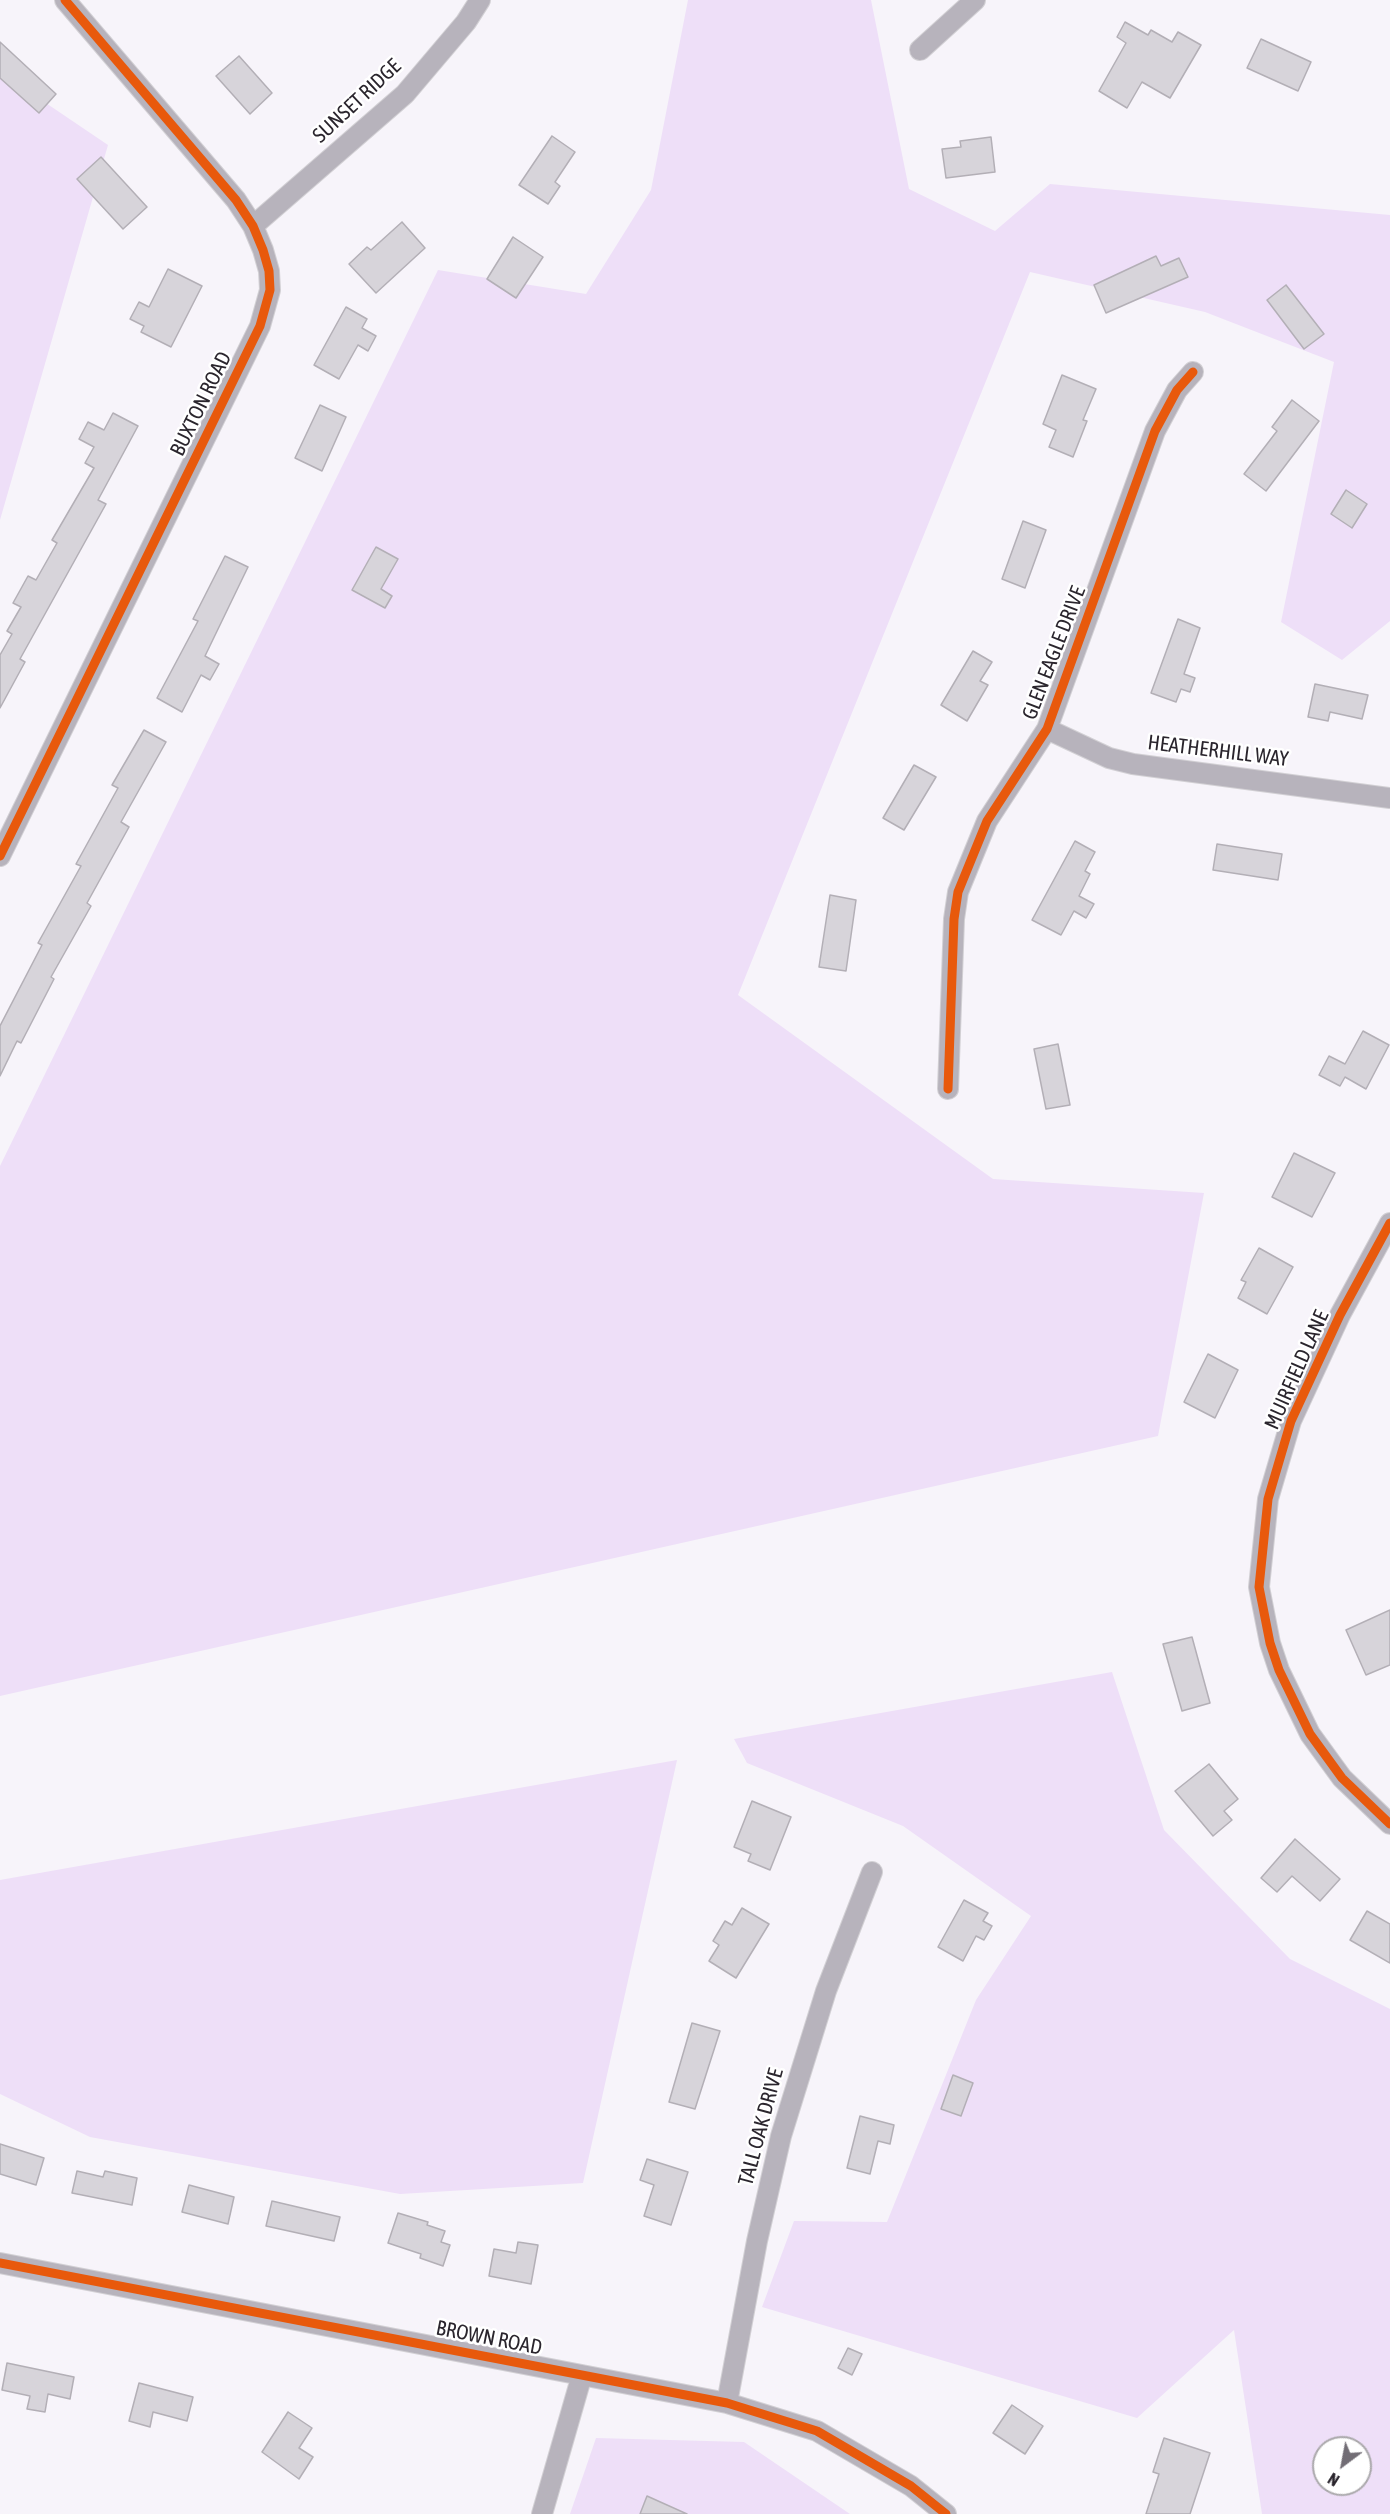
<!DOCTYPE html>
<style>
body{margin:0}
#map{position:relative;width:1390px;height:2514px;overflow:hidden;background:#f7f4fa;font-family:"Asap Condensed",sans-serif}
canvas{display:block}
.north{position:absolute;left:1312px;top:2436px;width:60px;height:60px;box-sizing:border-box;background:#fff;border:2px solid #aaa8ab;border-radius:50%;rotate:212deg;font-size:16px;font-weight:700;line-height:24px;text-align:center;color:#2a252d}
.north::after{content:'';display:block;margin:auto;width:21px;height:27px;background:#726d75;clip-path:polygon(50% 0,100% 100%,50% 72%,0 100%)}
</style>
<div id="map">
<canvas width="1390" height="2514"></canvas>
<div class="north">N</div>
</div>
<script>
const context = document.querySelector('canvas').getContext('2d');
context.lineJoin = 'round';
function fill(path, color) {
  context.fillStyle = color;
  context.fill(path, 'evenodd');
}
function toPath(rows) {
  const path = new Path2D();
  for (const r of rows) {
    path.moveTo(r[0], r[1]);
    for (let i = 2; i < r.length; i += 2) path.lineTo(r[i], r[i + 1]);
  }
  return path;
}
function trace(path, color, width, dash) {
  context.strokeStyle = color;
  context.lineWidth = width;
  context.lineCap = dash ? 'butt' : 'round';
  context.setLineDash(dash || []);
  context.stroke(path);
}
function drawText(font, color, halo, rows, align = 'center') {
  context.font = font + ' "Asap Condensed",sans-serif';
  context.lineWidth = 5;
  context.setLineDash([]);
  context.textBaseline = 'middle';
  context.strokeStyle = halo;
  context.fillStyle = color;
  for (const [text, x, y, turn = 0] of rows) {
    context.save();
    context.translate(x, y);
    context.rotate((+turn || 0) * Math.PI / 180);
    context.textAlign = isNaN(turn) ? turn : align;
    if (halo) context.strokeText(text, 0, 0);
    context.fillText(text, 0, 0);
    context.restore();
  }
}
fill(toPath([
 [688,0,871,0,909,189,995,231,1050,184,1390,215,1390,621,1342,660,1281,622,1334,362,1205,312,1030,272,738,995,993,1179,1204,1193,1158,1436,0,1696,0,1166,438,270,586,294,651,190],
 [0,72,108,145,0,520],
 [1112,1672,1164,1830,1290,1959,1390,2009,1390,2514,1262,2514,1234,2330,1137,2418,762,2307,794,2221,887,2222,976,2000,1031,1916,903,1826,747,1763,734,1739],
 [1324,2448,1360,2448,1360,2484,1324,2484],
 [677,1760,583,2183,400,2194,90,2137,0,2094,0,1880],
 [596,2438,744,2442,850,2514,570,2514]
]), '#eedff8');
const building = toPath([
 [1125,22,1148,35,1151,30,1172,42,1178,32,1201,45,1170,98,1142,82,1127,108,1099,91,1126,43,1117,37,1125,22],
 [1261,39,1311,62,1298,91,1247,68,1261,39],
 [0,42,56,94,39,113,0,78,0,42],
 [239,56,272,93,250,114,216,76,239,56],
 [552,136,575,152,555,182,560,186,548,204,519,185,552,136],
 [991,137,995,172,946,178,942,149,961,147,960,141,991,137],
 [101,157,147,207,123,229,77,179,101,157],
 [402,222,425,248,376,293,349,264,367,247,371,250,402,222],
 [513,237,543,257,516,298,487,279,513,237],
 [1156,256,1161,266,1179,258,1188,277,1106,313,1094,285,1156,256],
 [168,269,202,286,171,347,141,332,144,326,130,319,139,302,149,307,168,269],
 [1286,285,1324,334,1304,349,1267,300,1286,285],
 [346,307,367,319,362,328,376,336,368,351,358,345,339,379,314,365,346,307],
 [1062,375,1096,389,1083,420,1087,421,1073,457,1049,447,1056,430,1043,424,1062,375],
 [1292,400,1319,421,1266,491,1244,474,1277,431,1272,427,1292,400],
 [320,405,346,417,322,471,295,458,320,405],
 [113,413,138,426,98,500,106,504,20,659,25,662,0,708,0,655,12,634,7,631,21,607,13,603,28,576,36,580,57,543,52,540,94,468,85,463,94,447,79,439,88,422,104,430,113,413],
 [1346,490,1367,504,1352,528,1331,514,1346,490],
 [1023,521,1046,530,1025,588,1002,579,1023,521],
 [376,547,398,559,381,589,392,596,385,608,352,590,376,547],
 [225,556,248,567,205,656,219,664,210,680,201,675,182,712,157,698,198,621,193,619,225,556],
 [1178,619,1200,628,1184,674,1195,678,1190,692,1181,689,1176,702,1151,693,1178,619],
 [973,651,992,662,980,681,988,685,967,721,941,705,973,651],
 [1315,684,1368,695,1362,719,1330,712,1328,721,1308,717,1315,684],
 [144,730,166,742,121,822,129,827,87,903,91,906,51,977,54,979,21,1043,17,1041,0,1076,0,1026,42,945,38,943,81,866,76,864,118,788,112,785,144,730],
 [914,765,936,777,904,830,883,818,914,765],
 [1075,841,1095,852,1085,871,1090,874,1079,896,1094,904,1086,918,1074,911,1061,935,1032,920,1075,841],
 [1217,844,1282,854,1278,880,1213,870,1217,844],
 [830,895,856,900,846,971,819,967,830,895],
 [1363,1031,1389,1045,1366,1089,1345,1077,1340,1086,1319,1075,1329,1056,1345,1064,1363,1031],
 [1058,1044,1070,1105,1046,1109,1034,1049,1058,1044],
 [1294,1153,1335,1173,1312,1217,1272,1197,1294,1153],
 [1259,1248,1293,1267,1267,1314,1238,1298,1246,1282,1241,1280,1259,1248],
 [1208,1354,1238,1370,1215,1418,1184,1402,1208,1354],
 [1390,1610,1390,1665,1366,1675,1346,1630,1390,1610],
 [1192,1637,1210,1703,1182,1711,1163,1644,1192,1637],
 [1209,1764,1238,1799,1224,1811,1232,1820,1213,1836,1175,1791,1209,1764],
 [752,1801,791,1817,770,1870,748,1861,751,1854,734,1847,752,1801],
 [1295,1839,1340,1879,1320,1901,1292,1876,1277,1892,1261,1878,1295,1839],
 [964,1900,988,1913,983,1921,992,1926,984,1940,976,1936,963,1961,938,1947,964,1900],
 [742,1908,769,1924,736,1978,709,1961,719,1945,713,1941,725,1921,732,1925,742,1908],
 [1367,1911,1390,1924,1390,1963,1350,1940,1367,1911],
 [692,2023,720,2031,695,2109,669,2102,692,2023],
 [953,2075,973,2083,961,2116,941,2109,953,2075],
 [860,2116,894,2125,890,2144,878,2141,870,2174,847,2168,860,2116],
 [0,2144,44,2158,36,2185,0,2174,0,2144],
 [647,2159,688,2172,671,2225,644,2216,654,2185,640,2180,647,2159],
 [77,2171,103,2177,105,2171,137,2178,132,2205,72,2193,77,2171],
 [189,2185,234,2197,228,2224,182,2212,189,2185],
 [272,2201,340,2217,334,2241,266,2226,272,2201],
 [398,2213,428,2222,427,2225,445,2231,441,2242,450,2245,443,2266,420,2258,421,2254,388,2243,398,2213],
 [518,2242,538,2245,531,2284,489,2276,494,2249,516,2253,518,2242],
 [848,2348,862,2354,852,2375,838,2368,848,2348],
 [7,2363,74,2377,70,2399,48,2394,45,2412,27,2409,30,2396,2,2390,7,2363],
 [139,2383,193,2397,187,2421,153,2412,150,2427,129,2421,139,2383],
 [1012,2405,1043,2426,1025,2454,993,2433,1012,2405],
 [288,2412,312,2428,299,2448,313,2457,299,2479,262,2452,288,2412],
 [1164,2438,1210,2453,1190,2514,1146,2514,1159,2474,1153,2472,1164,2438],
 [647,2496,687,2514,640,2514,647,2496]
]);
fill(building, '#d7d4da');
trace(building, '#b3afb6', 1.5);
const minor = toPath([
 [920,50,975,0],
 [253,226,405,94,466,22,480,0],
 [1047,729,1109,758,1133,764,1390,798],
 [0,856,260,326,270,290,269,271,263,250,253,226,236,200,65,0],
 [948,1089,954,919,958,892,987,821,1047,729,1155,431,1177,390,1193,372],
 [1390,1223,1340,1315,1291,1421,1268,1499,1259,1587,1270,1643,1279,1670,1310,1734,1342,1778,1390,1824],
 [0,2263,727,2403,817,2431,911,2486,946,2514],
 [727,2403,757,2241,781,2136,826,1991,872,1872],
 [542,2514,582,2375]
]);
trace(minor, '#d2d0d4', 22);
trace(minor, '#b7b3bc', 20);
trace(toPath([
 [0,856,260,326,270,290,269,271,263,250,253,226,236,200,65,0],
 [948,1089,954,919,958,892,987,821,1047,729,1155,431,1177,390,1193,372],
 [1390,1223,1340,1315,1291,1421,1268,1499,1259,1587,1270,1643,1279,1670,1310,1734,1342,1778,1390,1824],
 [0,2263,727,2403,817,2431,911,2486,946,2514]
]), '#e8590c', 9);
drawText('21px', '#2a252d', '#fff', [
 ["SUNSET RIDGE",357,101,-43],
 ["BUXTON ROAD",201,404,-64],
 ["GLEN EAGLE DRIVE",1054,653,-69],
 ["HEATHERHILL WAY",1218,751,7],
 ["MUIRFIELD LANE",1297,1370,-66],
 ["TALL OAK DRIVE",761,2127,-75],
 ["BROWN ROAD",489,2338,11]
]);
</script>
